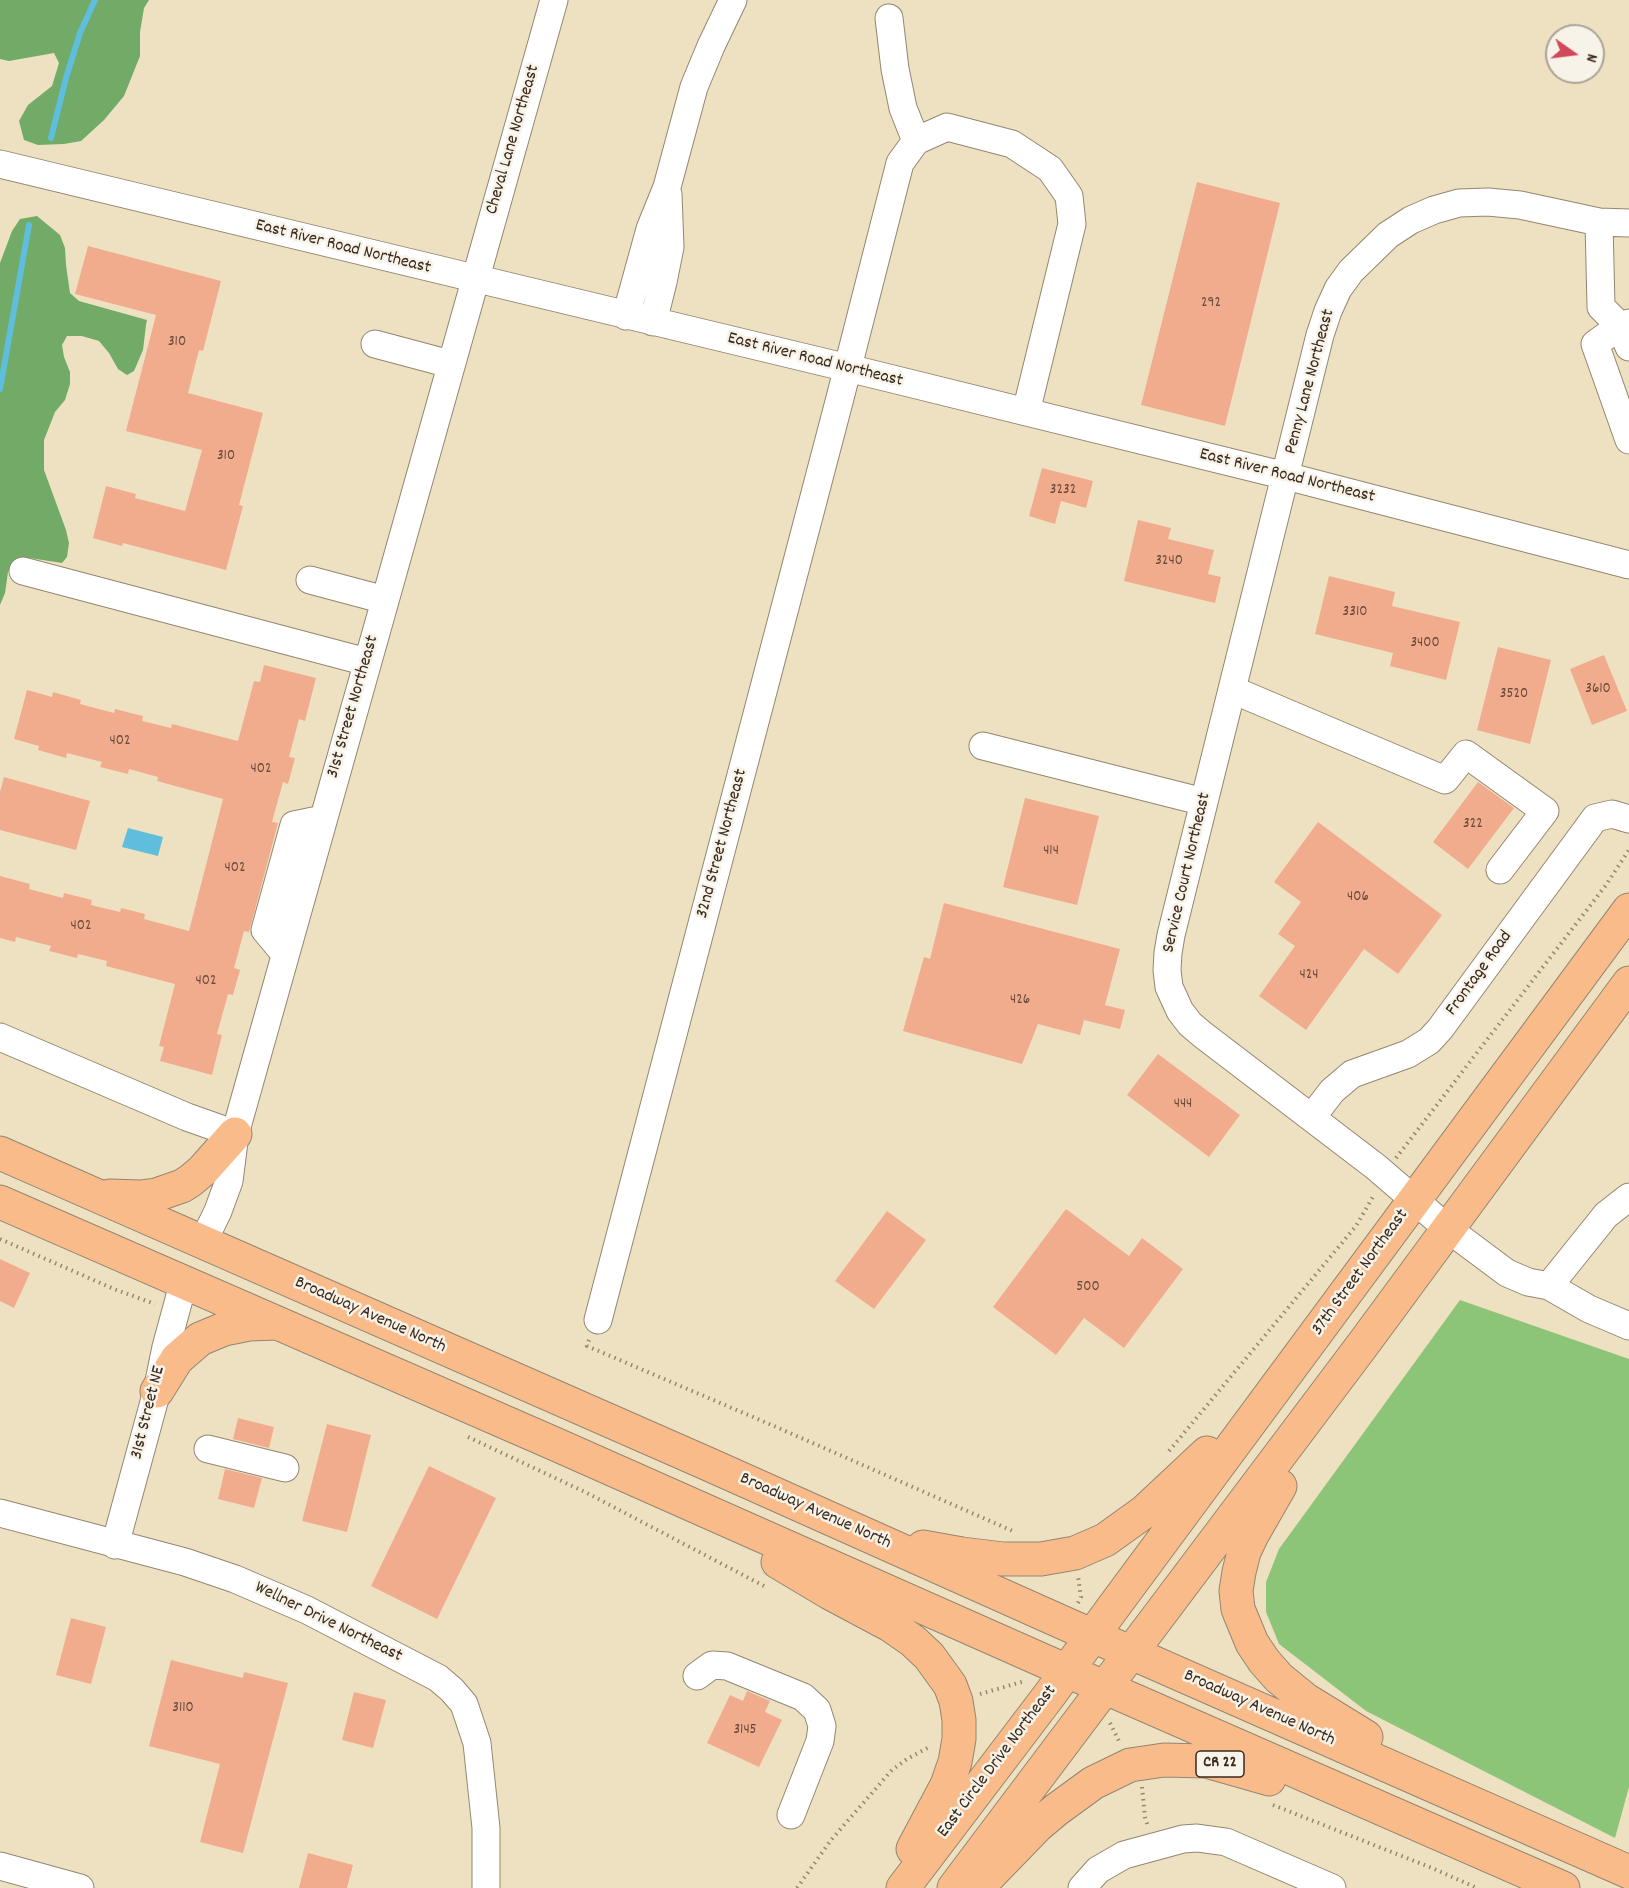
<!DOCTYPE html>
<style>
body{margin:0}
#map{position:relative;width:1629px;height:1888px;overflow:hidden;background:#eee1c2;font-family:Dekko,sans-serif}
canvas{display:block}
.north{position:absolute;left:1545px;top:24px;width:60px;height:60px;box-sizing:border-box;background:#f7f3e8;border:2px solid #aca397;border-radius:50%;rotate:104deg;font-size:16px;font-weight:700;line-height:24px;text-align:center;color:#3b2a1e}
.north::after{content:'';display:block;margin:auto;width:21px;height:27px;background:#d1495b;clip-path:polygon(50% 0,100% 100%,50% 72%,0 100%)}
</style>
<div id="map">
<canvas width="1629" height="1888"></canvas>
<div class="north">N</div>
</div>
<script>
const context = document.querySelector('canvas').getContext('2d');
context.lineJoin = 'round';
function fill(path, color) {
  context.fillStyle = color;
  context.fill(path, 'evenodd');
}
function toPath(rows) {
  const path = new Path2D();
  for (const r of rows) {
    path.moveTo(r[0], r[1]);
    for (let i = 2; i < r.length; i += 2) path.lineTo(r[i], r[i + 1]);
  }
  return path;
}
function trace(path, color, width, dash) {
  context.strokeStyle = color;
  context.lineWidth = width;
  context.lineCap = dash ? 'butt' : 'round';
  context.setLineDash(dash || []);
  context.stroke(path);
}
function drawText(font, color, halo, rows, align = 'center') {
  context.font = font + ' Dekko,sans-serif';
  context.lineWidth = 5;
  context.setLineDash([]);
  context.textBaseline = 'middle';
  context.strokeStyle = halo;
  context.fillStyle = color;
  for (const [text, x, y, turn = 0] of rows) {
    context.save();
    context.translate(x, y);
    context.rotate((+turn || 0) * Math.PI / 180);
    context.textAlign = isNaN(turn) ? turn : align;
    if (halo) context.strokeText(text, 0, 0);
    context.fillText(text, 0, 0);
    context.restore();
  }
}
fill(toPath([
 [1460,1300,1629,1359,1629,1787,1615,1838,1366,1711,1279,1644,1266,1612,1266,1582,1279,1549]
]), '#8dc578');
fill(toPath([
 [0,0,149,0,144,8,140,32,140,56,124,96,104,120,81,141,64,144,38,145,24,140,19,121,28,105,52,86,59,63,54,53,9,61,0,59],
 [37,216,60,235,65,248,66,265,70,293,79,301,147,320,146,325,143,350,134,371,127,375,118,369,109,353,99,341,82,336,67,336,62,345,64,357,70,372,70,384,65,400,55,412,44,440,44,470,66,530,69,543,67,557,62,563,30,558,18,560,8,572,5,593,0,605,0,263,12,231,20,219]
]), '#72aa68');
fill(toPath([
 [128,828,163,837,158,856,122,847]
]), '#5ebedc');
trace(toPath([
 [51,138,66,78,80,33,95,0],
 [0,389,29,225]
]), '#5ebedc', 6);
fill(toPath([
 [1197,182,1280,203,1225,426,1141,405],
 [88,246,221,281,203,351,199,350,188,393,263,413,239,505,243,506,226,570,123,543,122,546,93,538,106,486,136,494,135,498,185,511,202,450,126,431,156,315,75,294],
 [1042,468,1093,481,1086,508,1061,501,1055,524,1029,516],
 [1138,520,1171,528,1168,539,1214,550,1208,574,1221,577,1215,603,1124,581],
 [1329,576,1395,592,1392,606,1460,622,1446,680,1390,666,1393,653,1315,634],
 [1498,647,1551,660,1530,744,1477,730],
 [1604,655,1627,711,1592,725,1570,669],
 [264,665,316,678,305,721,299,719,289,757,295,758,288,784,283,782,272,822,278,823,249,932,244,931,234,968,240,970,233,995,228,994,217,1034,222,1035,212,1075,160,1061,164,1047,159,1046,175,984,106,966,107,961,78,954,77,958,49,951,51,946,16,937,15,942,0,938,0,876,30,884,29,889,63,898,64,893,92,900,91,905,120,912,121,908,145,914,144,919,189,931,223,799,157,781,158,777,129,769,128,774,100,767,102,762,67,753,66,758,38,750,39,746,14,739,27,690,52,697,53,692,81,700,80,704,114,713,115,709,143,716,142,721,171,728,172,724,238,741,254,681,260,682],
 [4,777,90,801,76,850,0,830,0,792],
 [1478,782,1514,808,1468,869,1433,842],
 [1025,798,1099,816,1077,905,1003,887],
 [1318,822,1442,915,1398,974,1364,949,1306,1030,1259,996,1295,946,1278,934,1301,902,1274,882],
 [944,903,1120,949,1105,1005,1125,1010,1120,1029,1084,1020,1080,1035,1038,1024,1022,1064,903,1031,924,957,930,959],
 [1158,1054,1240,1115,1209,1157,1127,1095],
 [1066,1209,1129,1256,1142,1238,1183,1269,1124,1348,1084,1318,1056,1355,993,1307],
 [887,1211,926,1240,874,1309,835,1281],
 [0,1259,30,1273,14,1308,0,1301],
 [238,1418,274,1427,269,1448,233,1439],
 [327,1424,371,1435,347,1532,302,1521],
 [429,1466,496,1498,437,1619,371,1586],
 [225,1469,262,1478,254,1508,218,1499],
 [71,1618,106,1627,91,1684,56,1675],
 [171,1660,243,1678,244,1672,288,1683,243,1853,200,1842,220,1764,149,1746],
 [747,1691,770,1701,765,1712,782,1720,759,1767,707,1743,730,1695,743,1701],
 [354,1692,386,1700,373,1748,342,1740],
 [308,1853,353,1865,347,1888,299,1888]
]), '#f1ac8e');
const minor = toPath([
 [889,18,895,69,903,108,916,141],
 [0,164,848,368,1286,476,1629,565],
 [1599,222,1601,307,1620,326,1629,347],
 [1629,223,1599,222,1520,205,1488,202,1459,203,1434,210,1411,220,1388,235,1351,271,1338,289,1328,311,1320,335,1171,935,1168,953,1167,970,1169,987,1180,1011,1190,1024,1203,1035,1376,1167,1448,1229,1507,1273,1528,1282,1549,1286,1606,1215,1629,1197],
 [626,316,650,229,667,187,694,87,711,46,733,0],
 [653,322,663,282,670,247,668,194],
 [1629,323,1620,326,1595,344,1629,440],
 [375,344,450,364],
 [23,571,367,662],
 [310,580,385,600],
 [1233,690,1445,780,1466,754,1545,811,1500,870],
 [983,746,1204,802],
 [285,954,265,930,294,825,323,819],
 [0,1037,187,1117,235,1134],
 [1312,1117,1332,1091,1352,1074,1408,1054,1429,1041,1440,1029,1595,818,1612,814,1629,819],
 [203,1242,218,1211,229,1181,235,1134,554,0],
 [1549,1286,1589,1309,1629,1326],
 [598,1320,840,398,900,163,916,141,947,127,1012,144,1050,169,1069,196,1072,224,1026,412],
 [208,1449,285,1468],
 [0,1513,185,1562,235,1579,307,1610,438,1678,452,1690,464,1704,477,1743,486,1828,486,1888],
 [115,1545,157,1391,166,1347,184,1281],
 [697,1676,712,1665,727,1666,803,1697,817,1710,822,1726,820,1741,791,1815],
 [0,1866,80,1888],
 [1082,1888,1098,1870,1124,1855,1183,1839,1197,1838,1226,1842,1332,1888]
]);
const major = toPath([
 [0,1153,708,1464,1066,1624,1629,1872],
 [110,1196,140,1197,156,1195,182,1186,190,1181,203,1170,235,1134],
 [0,1202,555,1444,1042,1660,1563,1888],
 [157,1391,177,1359,200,1339,224,1329,249,1324,277,1323],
 [1280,1486,1252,1535,1244,1552,1239,1572,1236,1591,1238,1609,1252,1643,1264,1661,1279,1678,1306,1700,1366,1737],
 [923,1547,962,1554,1003,1559,1041,1559,1075,1553,1105,1540,1144,1512,1207,1453],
 [778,1562,830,1593,890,1625,913,1641,929,1656,950,1685,956,1701,959,1720,959,1739,955,1762,947,1785,913,1849],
 [903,1888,1051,1693,1109,1613,1629,910],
 [954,1888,1364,1343,1629,983],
 [977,1888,1037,1826,1056,1810,1093,1783,1130,1765,1164,1760,1206,1761,1269,1779]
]);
trace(minor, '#948670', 29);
trace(major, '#948670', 35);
trace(toPath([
 [1396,1158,1606,885,1629,850],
 [0,1239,114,1289,155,1304],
 [589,1340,587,1346,774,1426,1015,1532],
 [468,1437,585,1492,764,1586],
 [1169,1451,1356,1226,1374,1195],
 [1078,1603,1081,1597,1078,1576],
 [980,1694,1025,1681],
 [1110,1723,1120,1743],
 [1142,1787,1145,1817,1148,1827],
 [1273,1805,1432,1868,1477,1888],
 [797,1888,831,1840,892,1770,907,1759,931,1746]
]), '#948670', 4, [1.5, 4.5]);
trace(minor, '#fff', 27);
trace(major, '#fabb8b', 33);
drawText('15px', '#684a3a', null, [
 ["292",1211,304],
 ["310",177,343],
 ["310",226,457],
 ["3232",1063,491],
 ["3240",1169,562],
 ["3310",1355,613],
 ["3400",1425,644],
 ["3610",1598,690],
 ["3520",1514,695],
 ["402",120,742],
 ["402",261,770],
 ["322",1473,825],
 ["414",1051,852],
 ["402",235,869],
 ["406",1358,898],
 ["402",81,927],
 ["424",1309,976],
 ["402",206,982],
 ["426",1020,1001],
 ["444",1183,1105],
 ["500",1088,1288],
 ["3110",183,1709],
 ["3145",745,1731]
]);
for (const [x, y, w] of [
 [1220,1764,48]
]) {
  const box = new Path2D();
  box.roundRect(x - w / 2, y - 13, w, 26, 4.5);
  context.fillStyle = '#f7f3e8';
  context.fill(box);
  trace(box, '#3b2a1e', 1.5);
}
drawText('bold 16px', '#3b2a1e', null, [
 ["CR 22",1220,1764]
]);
drawText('18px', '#3b2a1e', '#f7f3e8', [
 ["Cheval Lane Northeast",514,140,-74],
 ["East River Road Northeast",343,248,14],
 ["East River Road Northeast",815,361,14],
 ["Penny Lane Northeast",1311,382,-75],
 ["East River Road Northeast",1287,477,14],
 ["31st Street Northeast",354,707,-74],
 ["32nd Street Northeast",723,844,-75],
 ["Service Court Northeast",1188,873,-77],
 ["Frontage Road",1480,974,-54],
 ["37th Street Northeast",1361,1273,-54],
 ["Broadway Avenue North",370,1316,24],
 ["31st Street NE",149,1413,-76],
 ["Broadway Avenue North",815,1512,24],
 ["Wellner Drive Northeast",328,1623,26],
 ["Broadway Avenue North",1259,1709,24],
 ["East Circle Drive Northeast",998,1762,-53]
]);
</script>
